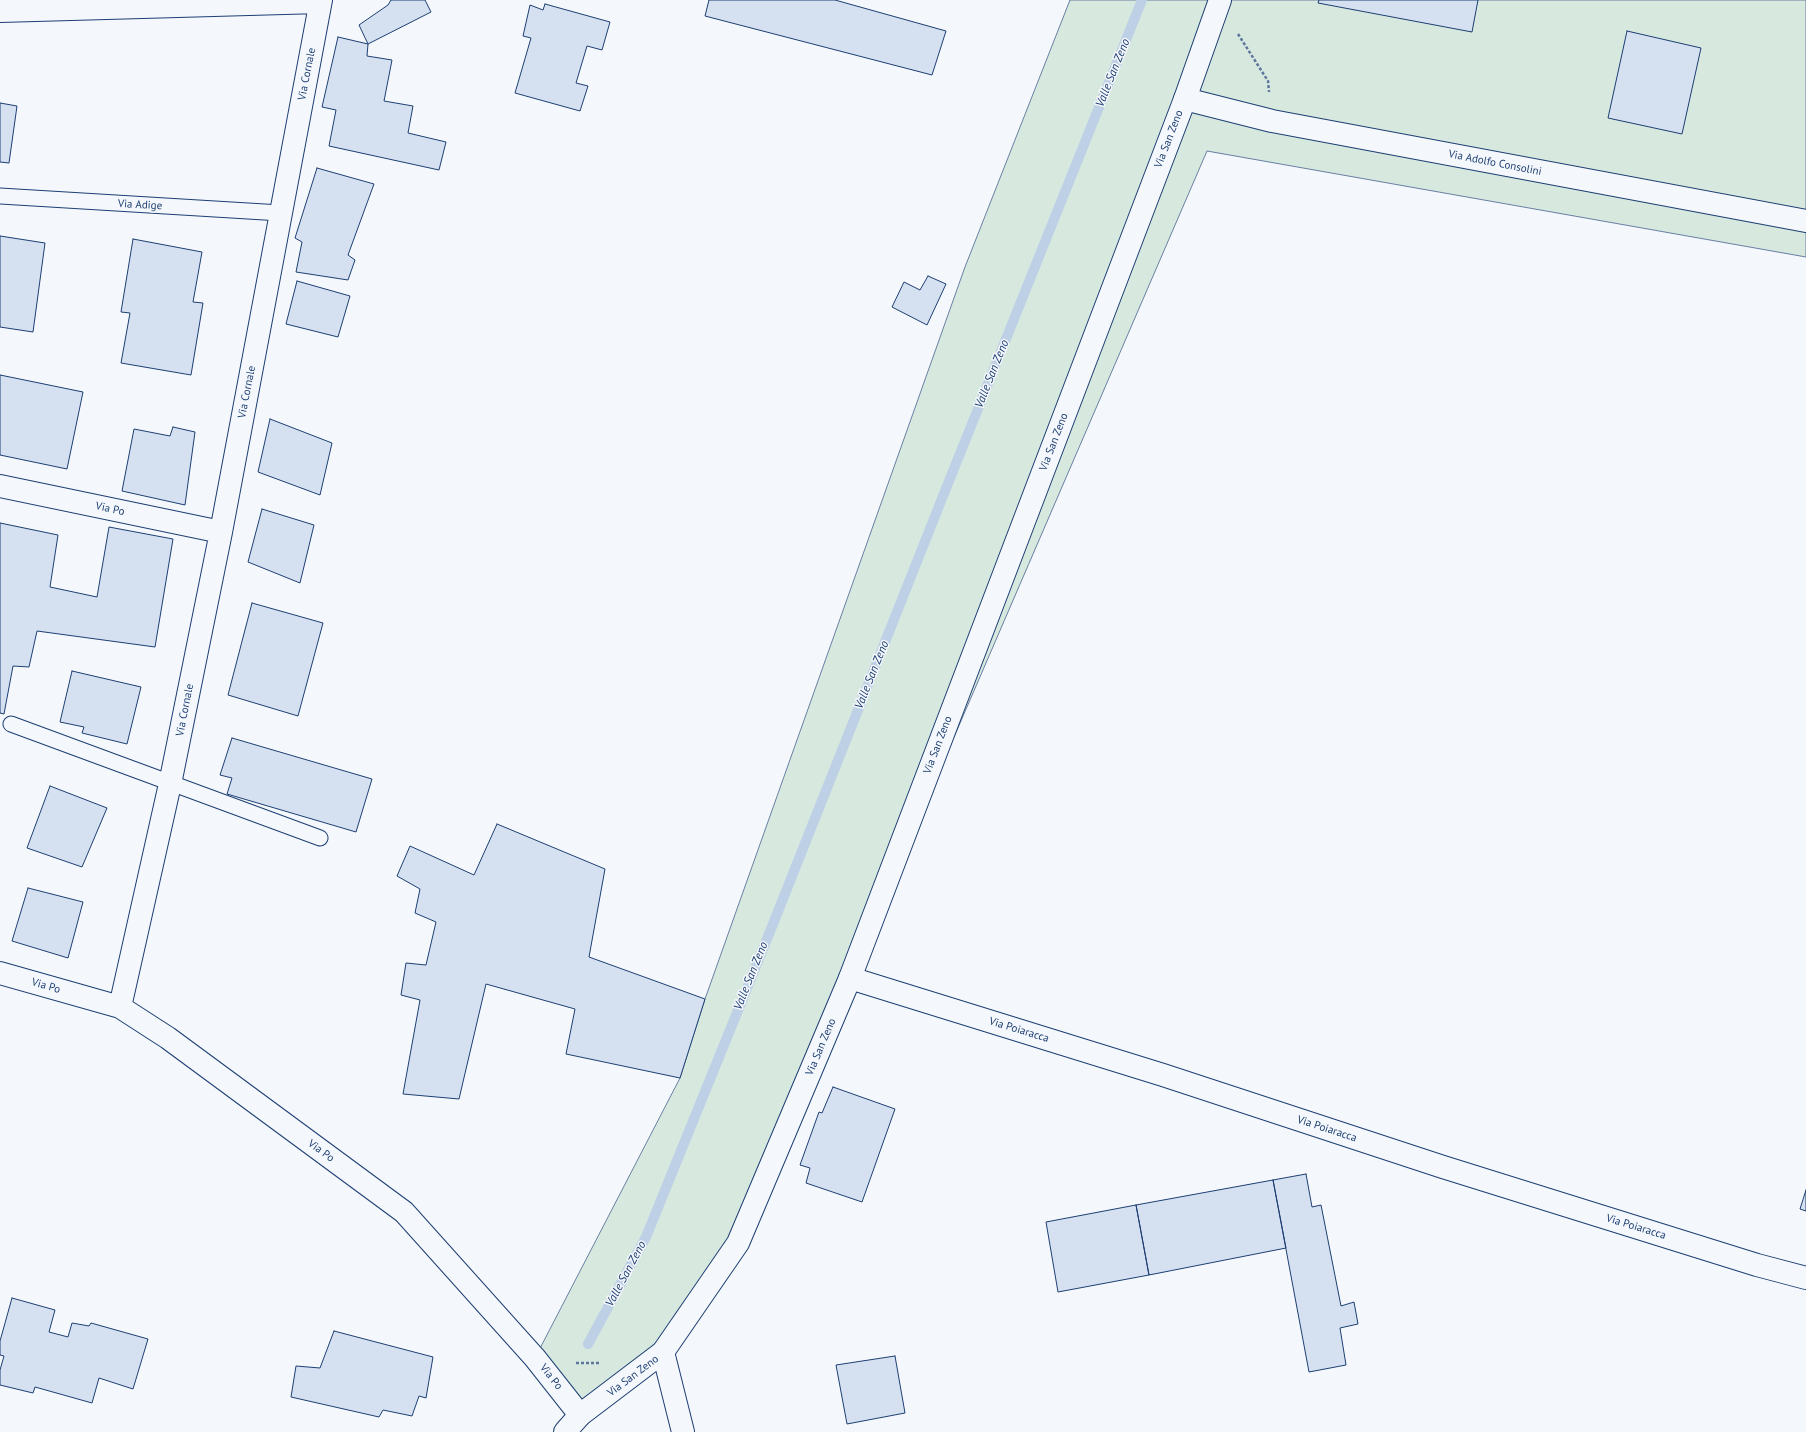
<!DOCTYPE html>
<style>
body{margin:0}
canvas{display:block;background:#f4f7fb}
</style>
<canvas width="1806" height="1432"></canvas>
<script>
const context = document.querySelector('canvas').getContext('2d');
context.lineJoin = 'round';
function fill(path, color) {
  context.fillStyle = color;
  context.fill(path, 'evenodd');
}
function toPath(rows) {
  const path = new Path2D();
  for (const r of rows) {
    path.moveTo(r[0], r[1]);
    for (let i = 2; i < r.length; i += 2) path.lineTo(r[i], r[i + 1]);
  }
  return path;
}
function trace(path, color, width, dash) {
  context.strokeStyle = color;
  context.lineWidth = width;
  context.lineCap = dash ? 'butt' : 'round';
  context.setLineDash(dash || []);
  context.stroke(path);
}
function drawText(font, color, halo, rows, align = 'center') {
  context.font = font + ' "PT Sans",sans-serif';
  context.lineWidth = 3;
  context.setLineDash([]);
  context.textBaseline = 'middle';
  context.strokeStyle = halo;
  context.fillStyle = color;
  for (const [text, x, y, turn = 0] of rows) {
    context.save();
    context.translate(x, y);
    context.rotate((+turn || 0) * Math.PI / 180);
    context.textAlign = isNaN(turn) ? turn : align;
    if (halo) context.strokeText(text, 0, 0);
    context.fillText(text, 0, 0);
    context.restore();
  }
}
const green = toPath([
 [1070,0,1806,0,1806,257,1207,151,850,978,738,1243,663,1352,580,1415,535,1358,680,1078,705,999,965,267,1070,0]
]);
fill(green, '#d7e8df');
trace(green, '#687fa3', 1);
trace(toPath([
 [588,1344,646,1237,771,929,943,496,1142,0]
]), '#bed0e5', 10);
const building = toPath([
 [391,0,425,0,431,12,368,44,359,25,388,5,391,0],
 [709,0,835,0,946,31,932,75,705,16,709,0],
 [1319,0,1478,0,1472,32,1318,3,1319,0],
 [545,4,610,22,602,50,587,46,576,83,588,86,580,111,515,93,531,38,523,36,530,5,543,10,545,4],
 [1627,31,1701,48,1682,134,1608,118,1627,31],
 [338,37,368,44,367,56,392,60,384,101,413,106,408,133,446,142,439,170,329,146,336,110,322,107,338,37],
 [0,103,17,106,9,163,0,162,0,103],
 [317,168,374,184,348,255,355,260,348,280,296,272,302,242,295,238,317,168],
 [0,236,45,243,33,332,0,327,0,236],
 [133,239,202,252,193,302,203,303,191,375,121,363,130,313,121,312,133,239],
 [928,276,946,284,927,325,892,307,904,282,920,290,928,276],
 [297,281,350,296,338,337,286,324,297,281],
 [0,375,83,392,67,469,0,455,0,375],
 [270,419,332,443,320,495,258,472,270,419],
 [173,427,195,432,185,505,122,491,134,429,170,436,173,427],
 [262,509,314,525,300,583,248,562,262,509],
 [0,523,58,535,50,587,97,597,109,527,173,539,155,647,37,631,29,667,13,666,4,714,0,713,0,523],
 [252,603,323,623,298,716,228,695,252,603],
 [72,671,141,687,127,744,82,733,84,727,60,722,72,671],
 [232,738,372,779,356,832,227,794,232,778,220,775,232,738],
 [50,786,107,808,82,867,27,848,50,786],
 [497,824,605,869,589,957,705,999,680,1078,566,1054,575,1009,486,984,459,1099,403,1094,420,1000,401,995,406,963,426,965,436,922,415,913,420,889,397,876,410,846,474,875,497,824],
 [28,888,83,902,68,958,12,941,28,888],
 [833,1087,895,1109,862,1202,806,1183,810,1168,800,1165,819,1112,822,1113,833,1087],
 [1306,1174,1312,1207,1321,1205,1341,1306,1354,1302,1358,1324,1340,1328,1346,1365,1309,1372,1273,1180,1306,1174],
 [1273,1180,1286,1248,1149,1275,1136,1205,1273,1180],
 [1806,1190,1806,1211,1800,1209,1806,1190],
 [1136,1205,1149,1275,1058,1292,1046,1222,1136,1205],
 [12,1298,55,1310,49,1332,68,1337,72,1323,89,1326,91,1323,148,1339,133,1389,99,1378,92,1403,35,1387,33,1393,0,1385,0,1370,4,1356,0,1355,0,1341,12,1298],
 [334,1331,433,1357,426,1398,419,1396,412,1416,383,1410,379,1417,291,1397,296,1366,320,1368,334,1331],
 [895,1356,905,1413,847,1424,836,1365,895,1356]
]);
fill(building, '#d5e0f0');
trace(building, '#1d3f73', 1);
const service = toPath([
 [0,196,281,213],
 [11,724,320,838]
]);
const minor = toPath([
 [0,11,320,2],
 [1185,99,1272,121,1806,221],
 [0,486,221,532],
 [0,973,120,1007,168,1038,404,1212,535,1358,580,1415],
 [850,978,1163,1075,1443,1167,1757,1265,1806,1278],
 [120,1007,170,784,221,532,321,0],
 [663,1352,683,1432]
]);
const tertiary = toPath([
 [565,1432,580,1415,663,1352,738,1243,850,978,1185,99,1220,0]
]);
trace(service, '#1d3f73', 17);
trace(minor, '#1d3f73', 24);
trace(tertiary, '#1d3f73', 24);
trace(toPath([
 [1238,34,1268,81,1269,92],
 [576,1363,601,1363]
]), '#5e769c', 2.5, [3, 2]);
trace(service, '#f4f7fb', 15);
trace(minor, '#f4f7fb', 22);
trace(tertiary, '#f4f7fb', 22);
drawText('11px', '#1d3f73', '#f4f7fb', [
 ["Via Cornale",307,74,-79],
 ["Via San Zeno",1169,139,-69],
 ["Via Adolfo Consolini",1495,163,11],
 ["Via Adige",140,205,3],
 ["Via Cornale",247,392,-79],
 ["Via San Zeno",1054,442,-69],
 ["Via Po",110,509,12],
 ["Via Cornale",185,710,-79],
 ["Via San Zeno",938,745,-69],
 ["Via Po",46,986,16],
 ["Via Poiaracca",1019,1030,17],
 ["Via San Zeno",821,1047,-67],
 ["Via Poiaracca",1327,1129,18],
 ["Via Po",321,1151,36],
 ["Via Poiaracca",1636,1227,17],
 ["Via San Zeno",633,1376,-37],
 ["Via Po",551,1377,52]
]);
drawText('italic 12px', '#1d3f73', '#f4f7fb', [
 ["Valle San Zeno",1113,73,-68],
 ["Valle San Zeno",992,374,-68],
 ["Valle San Zeno",872,675,-68],
 ["Valle San Zeno",751,976,-68],
 ["Valle San Zeno",626,1274,-62]
]);
</script>
